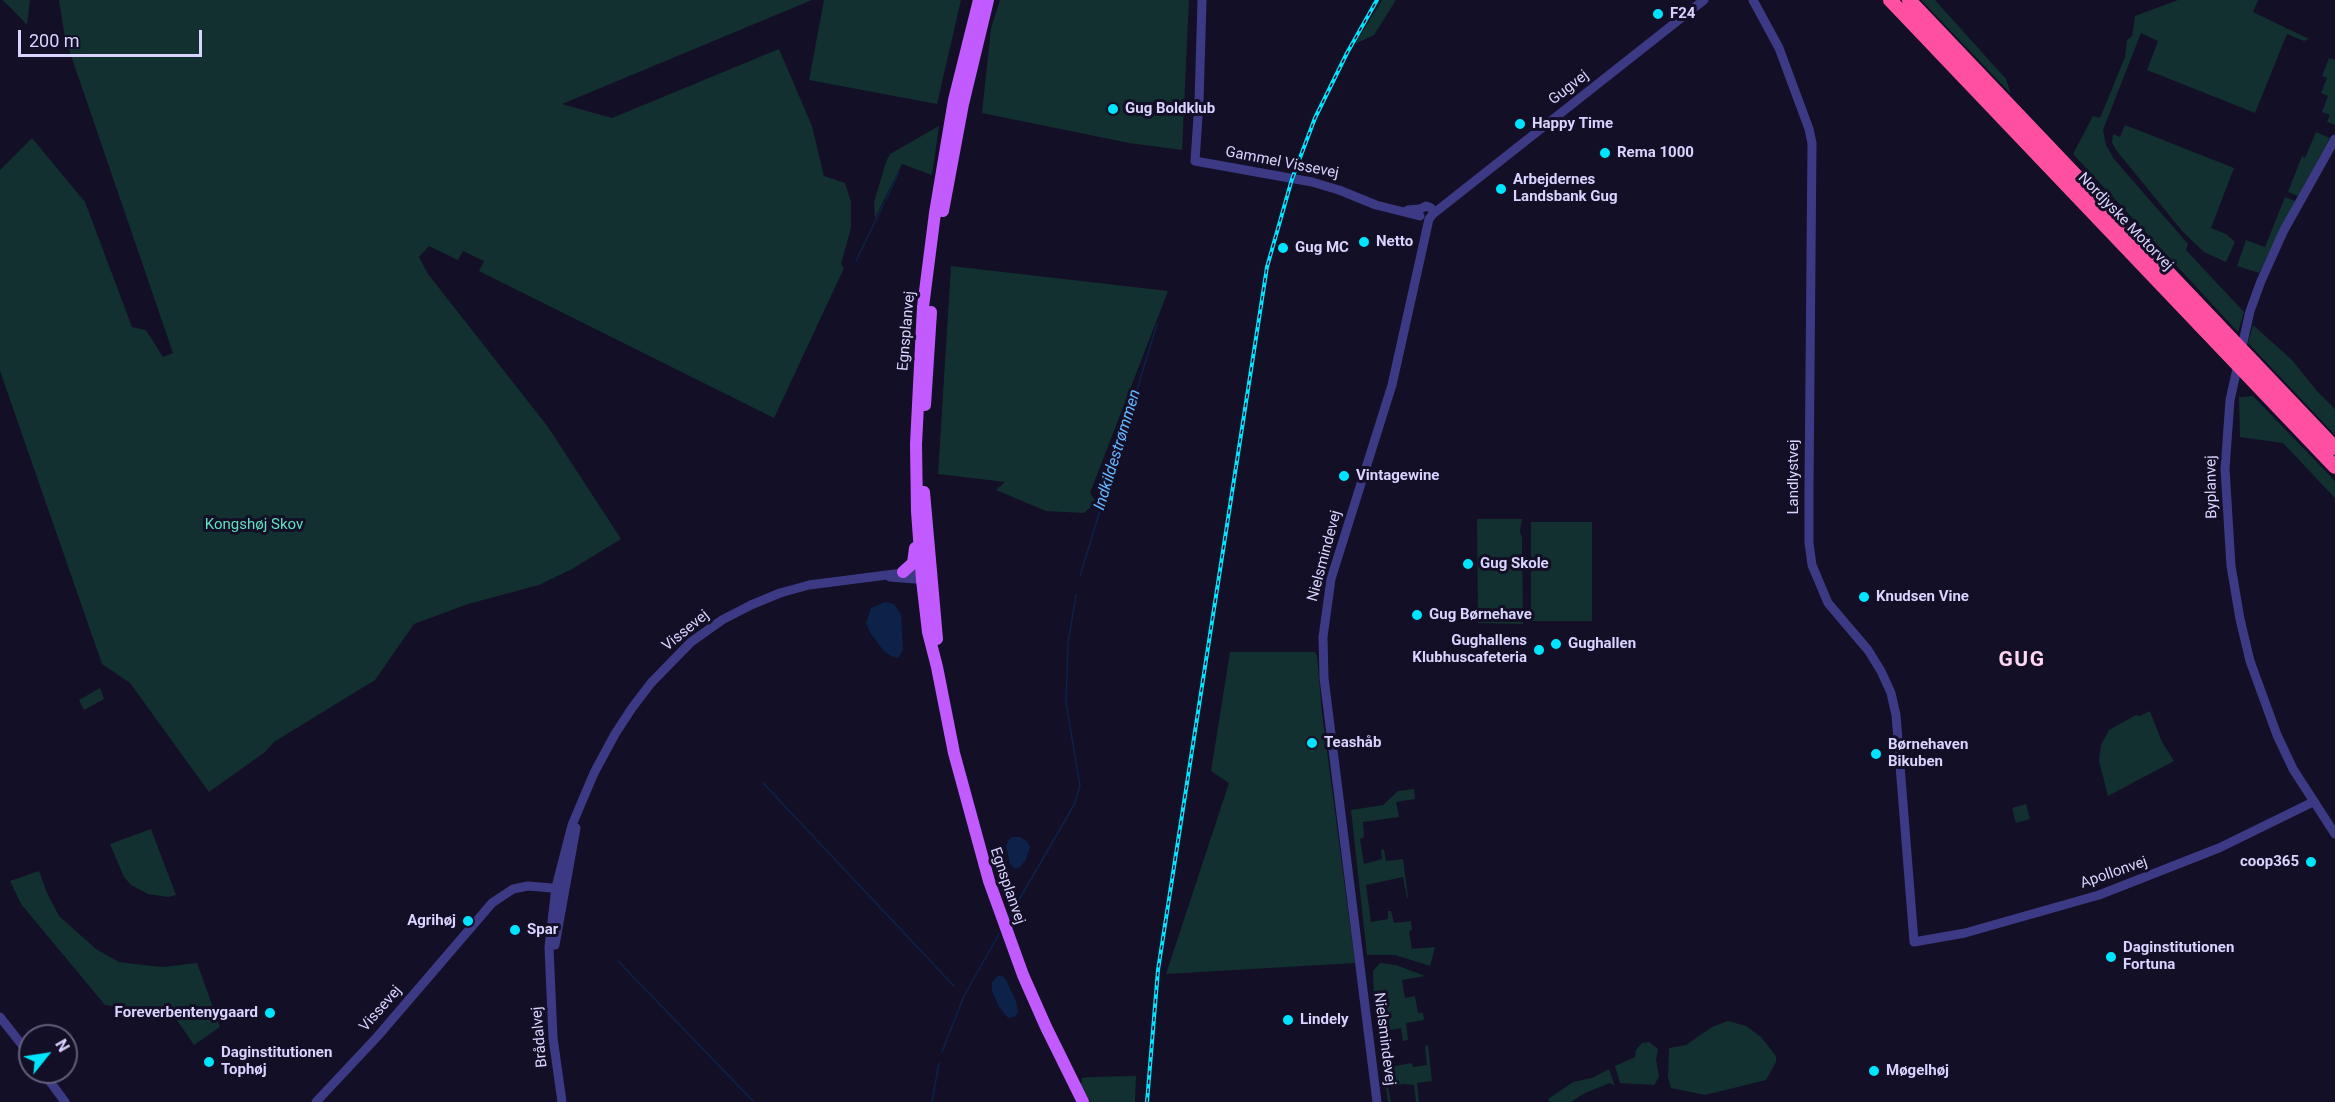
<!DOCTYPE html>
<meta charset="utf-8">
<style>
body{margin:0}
#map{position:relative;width:2335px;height:1102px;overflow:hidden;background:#130f26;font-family:Roboto,sans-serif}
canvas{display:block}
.north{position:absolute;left:18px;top:1024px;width:60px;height:60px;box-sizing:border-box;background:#130f26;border:2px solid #625e7d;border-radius:50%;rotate:60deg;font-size:16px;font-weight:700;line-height:24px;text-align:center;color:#d9d4ff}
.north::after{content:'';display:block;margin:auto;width:21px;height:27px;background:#00e5ff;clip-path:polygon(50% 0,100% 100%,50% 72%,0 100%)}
.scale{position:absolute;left:18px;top:30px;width:184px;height:27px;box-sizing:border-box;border:3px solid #d9d4ff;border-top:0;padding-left:8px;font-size:18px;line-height:21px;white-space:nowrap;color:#d9d4ff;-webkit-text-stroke:4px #130f26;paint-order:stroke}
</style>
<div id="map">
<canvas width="2335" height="1102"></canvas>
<div class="north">N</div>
<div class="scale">200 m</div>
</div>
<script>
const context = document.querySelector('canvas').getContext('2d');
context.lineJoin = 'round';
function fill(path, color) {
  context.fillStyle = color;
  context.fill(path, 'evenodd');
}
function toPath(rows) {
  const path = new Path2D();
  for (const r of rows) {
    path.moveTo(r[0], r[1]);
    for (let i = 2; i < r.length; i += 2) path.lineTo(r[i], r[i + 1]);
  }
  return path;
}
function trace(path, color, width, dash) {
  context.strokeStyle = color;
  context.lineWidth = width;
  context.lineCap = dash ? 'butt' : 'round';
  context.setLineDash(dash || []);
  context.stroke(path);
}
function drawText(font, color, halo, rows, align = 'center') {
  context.font = font + ' Roboto,sans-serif';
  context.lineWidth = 6;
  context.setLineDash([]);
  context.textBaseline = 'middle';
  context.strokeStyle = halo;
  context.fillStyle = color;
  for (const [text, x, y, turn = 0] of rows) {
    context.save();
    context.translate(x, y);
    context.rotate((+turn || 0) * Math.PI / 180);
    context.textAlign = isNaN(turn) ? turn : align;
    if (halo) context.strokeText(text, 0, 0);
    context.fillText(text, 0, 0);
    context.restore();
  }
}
fill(toPath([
 [2,0,30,0,27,25,10,7],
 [59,0,812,0,562,104,612,118,779,49,812,126,824,176,845,183,851,202,851,228,841,264,844,268,774,418,479,271,484,261,463,251,458,260,429,246,419,257,428,274,548,427,621,539,572,569,539,585,468,604,414,624,375,680,274,742,265,752,209,792,130,683,102,664,0,371,0,170,32,138,85,202,132,327,146,330,163,357,173,353,65,38],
 [824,0,961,0,937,104,809,80],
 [1000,0,1189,0,1182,150,1129,143,982,113,991,28],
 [1382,0,1396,0,1374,35,1355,44],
 [1921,0,1935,0,2006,79,2011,94],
 [2178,0,2258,0,2253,12,2309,39,2304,41,2287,34,2255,113,2147,70,2158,41,2141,33,2103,130,2106,145,2114,159,2188,244,2186,250,2244,312,2238,332,2073,154,2093,116,2100,118,2125,57,2127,40,2132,36,2135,16],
 [2329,58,2335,60,2335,125,2327,122,2330,115,2322,112,2328,96,2321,93,2327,78,2322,76],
 [2125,125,2234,168,2211,228,2226,234,2235,242,2226,262,2204,252,2183,232,2116,150,2112,143,2113,134,2120,137],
 [939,126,932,175,902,164,875,218,874,202,886,162,890,154],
 [2316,132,2330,138,2298,196,2288,192,2302,156,2305,158],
 [2285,197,2295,201,2259,273,2237,266,2246,240,2265,247],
 [951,266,1168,291,1090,493,1096,502,1084,513,1046,511,996,490,1005,482,938,474],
 [2253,325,2292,360,2317,391,2335,409,2335,435,2248,343],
 [2253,396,2335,481,2335,498,2283,443,2240,437,2239,397],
 [1477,519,1522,519,1520,531,1522,538,1523,624,1478,623],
 [1531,522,1592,522,1592,621,1531,621],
 [1230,652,1315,652,1317,655,1322,713,1355,963,1166,974,1229,783,1211,771],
 [100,688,104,699,84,710,79,700],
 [2150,711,2162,742,2174,761,2108,796,2099,761,2101,745,2109,730,2136,715,2140,716],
 [1414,789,1415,799,1396,802,1399,817,1363,822,1364,837,1360,839,1364,864,1382,859,1381,850,1384,849,1386,861,1403,859,1408,897,1407,898,1403,877,1366,885,1371,922,1388,919,1388,911,1391,911,1394,923,1411,921,1412,930,1409,931,1412,949,1435,947,1430,966,1395,955,1367,955,1351,810,1383,805,1398,791],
 [2026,804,2030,819,2016,823,2012,808],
 [151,829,176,895,168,897,148,894,131,885,124,877,110,844],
 [39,871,47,893,59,916,96,949,119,962,143,965,163,967,197,963,220,1027,194,1045,174,1016,105,1005,21,904,10,881],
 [1380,963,1396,965,1425,976,1402,980,1405,998,1415,996,1418,1013,1423,1013,1424,1020,1406,1023,1408,1040,1403,1041,1401,1028,1385,1031,1390,1067,1412,1063,1413,1067,1427,1065,1425,1046,1428,1045,1432,1081,1417,1083,1419,1102,1416,1102,1414,1085,1403,1084,1388,1087,1391,1102,1388,1102,1374,999,1373,971],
 [1728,1021,1746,1026,1761,1037,1776,1056,1776,1062,1766,1080,1705,1095,1671,1088,1668,1077,1669,1048,1686,1045,1712,1027],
 [1649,1042,1658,1049,1656,1059,1659,1077,1654,1085,1620,1083,1615,1066,1635,1057,1636,1050,1642,1043],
 [1609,1069,1615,1086,1610,1083,1585,1093,1571,1102,1550,1102,1548,1099,1573,1082,1592,1078],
 [1136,1076,1135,1102,1090,1102,1081,1085,1082,1078,1089,1077]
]), '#12302f');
fill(toPath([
 [885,602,894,604,901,614,903,650,898,658,891,656,884,651,871,634,866,623,871,608],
 [1012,837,1020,837,1027,841,1030,847,1026,860,1020,867,1015,869,1010,864,1006,846,1008,841],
 [998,976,1002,976,1006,980,1016,1001,1018,1013,1014,1017,1008,1018,999,1007,992,991,992,982]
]), '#0c2248');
trace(toPath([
 [886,200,899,172],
 [856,261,884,203],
 [1080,576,1157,324],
 [763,783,954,986],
 [1009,917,1074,805,1080,786,1066,703,1068,643,1076,595],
 [618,961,754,1102],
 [942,1052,964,996,999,934],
 [932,1102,939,1063]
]), '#0c2248', 1.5);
trace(toPath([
 [1202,0,1199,102,1195,161,1312,182,1339,190,1376,205,1420,216],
 [1753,0,1779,48,1809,129,1812,143,1809,489,1809,543,1812,565,1828,603,1868,650,1881,671,1891,693,1896,715,1914,942,1965,933,2099,895,2219,848,2313,802],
 [2335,139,2284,230,2261,281,2250,311,2230,400,2225,469,2231,566,2240,619,2250,661,2277,735,2293,769,2335,834],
 [1408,210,1420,209,1426,206,1431,208],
 [890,577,927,580],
 [555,945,576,828],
 [0,1017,30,1055],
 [43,1072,65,1102],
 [316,1102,377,1037,492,903,513,889,528,886,564,889],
 [562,1102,553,1038,549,947,556,887,572,825,594,773,615,734,632,708,651,683,691,642,722,620,751,605,780,593,809,585,926,570],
 [1377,1102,1324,678,1323,637,1331,579,1392,385,1429,219,1433,214,1704,0]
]), '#3d3a85', 9);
trace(toPath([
 [979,0,954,100,935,213,923,307,916,444,917,511,922,580,928,632,937,667,954,753,989,881,1023,975,1046,1027,1083,1102],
 [943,211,963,104,988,0],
 [925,405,931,312],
 [924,492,937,639],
 [903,572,913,563,915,548]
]), '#c25bff', 12);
trace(toPath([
 [1890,0,2335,467],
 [1909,0,2335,448]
]), '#ff4fa3', 14);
const rail = toPath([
 [1147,1102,1158,970,1267,267,1292,179,1315,118,1347,53,1377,0]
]);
trace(rail, '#00e5ff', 4);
trace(rail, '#130f26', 1.5, [4.5]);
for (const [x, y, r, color] of [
 [1658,14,6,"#00e5ff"],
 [1113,109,6,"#00e5ff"],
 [1520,124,6,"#00e5ff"],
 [1605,153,6,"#00e5ff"],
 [1501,189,6,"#00e5ff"],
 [1364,242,6,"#00e5ff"],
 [1283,248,6,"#00e5ff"],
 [1344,476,6,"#00e5ff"],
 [1468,564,6,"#00e5ff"],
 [1864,597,6,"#00e5ff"],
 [1417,615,6,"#00e5ff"],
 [1556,644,6,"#00e5ff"],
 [1539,650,6,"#00e5ff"],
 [1312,743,6,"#00e5ff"],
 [1876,754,6,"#00e5ff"],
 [2311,862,6,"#00e5ff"],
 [468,921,6,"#00e5ff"],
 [515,930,6,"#00e5ff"],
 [2111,957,6,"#00e5ff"],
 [270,1013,6,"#00e5ff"],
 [1288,1020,6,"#00e5ff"],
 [209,1062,6,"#00e5ff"],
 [1874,1071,6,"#00e5ff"]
]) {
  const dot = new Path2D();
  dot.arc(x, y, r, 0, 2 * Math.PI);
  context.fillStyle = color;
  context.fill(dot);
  trace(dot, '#130f26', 2);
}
drawText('bold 15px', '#d9d4ff', '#130f26', [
 ["F24",1670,14],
 ["Gug Boldklub",1125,109],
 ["Happy Time",1532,124],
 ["Rema 1000",1617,153],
 ["Arbejdernes",1513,180],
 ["Landsbank Gug",1513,197],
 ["Netto",1376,242],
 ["Gug MC",1295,248],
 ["Vintagewine",1356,476],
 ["Gug Skole",1480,564],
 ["Knudsen Vine",1876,597],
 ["Gug Børnehave",1429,615],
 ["Gughallens",1527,641,"right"],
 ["Klubhuscafeteria",1527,658,"right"],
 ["Gughallen",1568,644],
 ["Teashåb",1324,743],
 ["Børnehaven",1888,745],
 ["Bikuben",1888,762],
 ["coop365",2299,862,"right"],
 ["Agrihøj",456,921,"right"],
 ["Spar",527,930],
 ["Daginstitutionen",2123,948],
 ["Fortuna",2123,965],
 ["Foreverbentenygaard",258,1013,"right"],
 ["Lindely",1300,1020],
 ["Daginstitutionen",221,1053],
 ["Tophøj",221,1070],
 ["Møgelhøj",1886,1071]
], 'left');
drawText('15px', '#d9d4ff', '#130f26', [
 ["Gugvej",1569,88,-38],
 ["Gammel Vissevej",1282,163,11],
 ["Nordjyske Motorvej",2125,222,46],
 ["Egnsplanvej",907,331,-85],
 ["Landlystvej",1794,477,-90],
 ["Byplanvej",2212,487,-91],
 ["Nielsmindevej",1325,556,-75],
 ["Vissevej",686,631,-39],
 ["Apollonvej",2114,873,-19],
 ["Egnsplanvej",1007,886,71],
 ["Vissevej",381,1009,-49],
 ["Brådalvej",540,1037,-95],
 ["Nielsmindevej",1384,1039,83]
]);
drawText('15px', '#5fe0c0', '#130f26', [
 ["Kongshøj Skov",254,525]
]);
drawText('italic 16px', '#62b6ff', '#130f26', [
 ["Indkildestrømmen",1118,450,-73]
]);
context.letterSpacing = '1.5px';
drawText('bold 21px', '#ffd6f0', '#130f26', [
 ["GUG",2022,661]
]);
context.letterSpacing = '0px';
</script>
